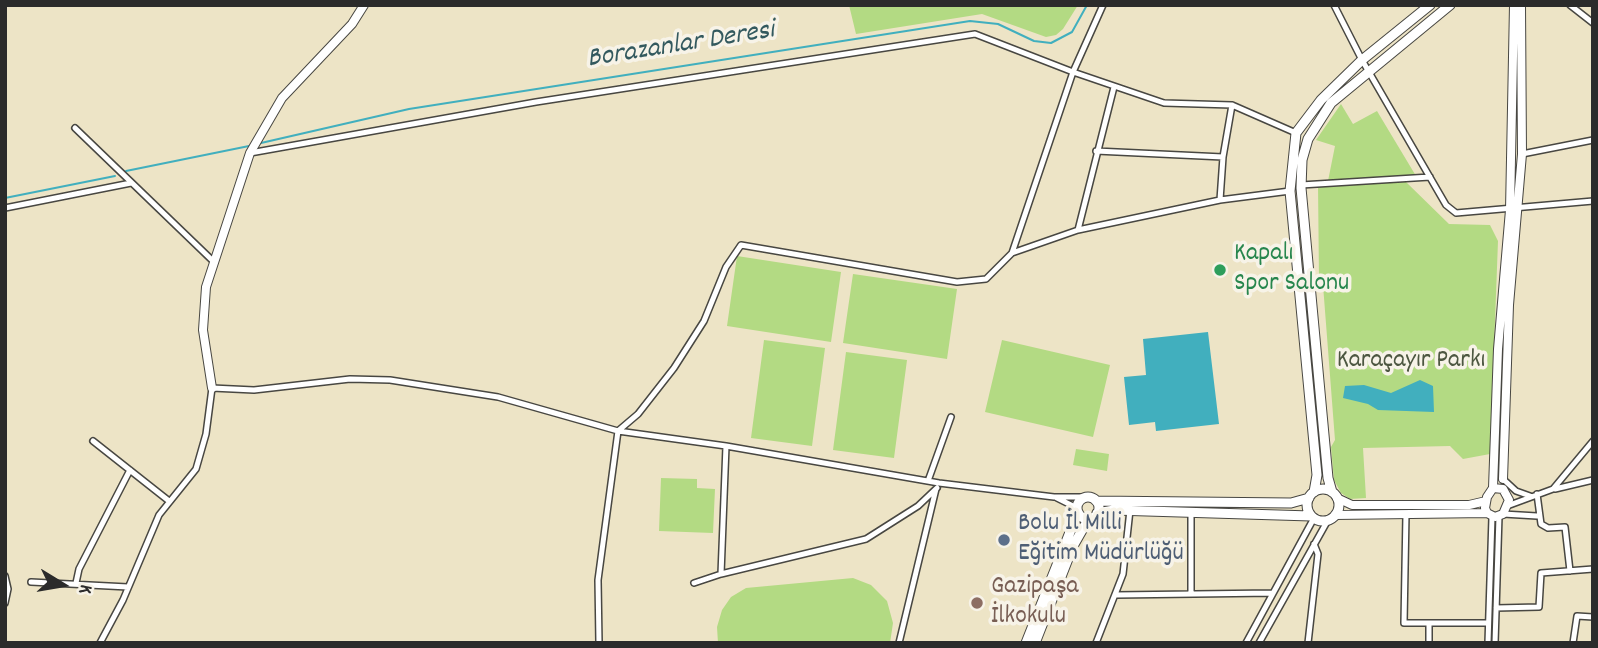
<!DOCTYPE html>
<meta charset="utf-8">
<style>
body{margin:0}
#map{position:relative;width:1598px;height:648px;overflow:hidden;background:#ede4c6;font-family:Dekko,sans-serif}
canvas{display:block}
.frame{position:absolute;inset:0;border:7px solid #2b2b2b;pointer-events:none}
.north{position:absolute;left:28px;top:550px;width:70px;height:70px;-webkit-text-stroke:5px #f7f3e8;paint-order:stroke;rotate:101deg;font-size:19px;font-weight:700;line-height:28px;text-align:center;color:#2b2b2b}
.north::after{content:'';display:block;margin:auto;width:24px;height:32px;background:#2b2b2b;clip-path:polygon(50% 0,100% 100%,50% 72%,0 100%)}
</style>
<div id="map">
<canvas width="1598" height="648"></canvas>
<div class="frame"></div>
<div class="north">K</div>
</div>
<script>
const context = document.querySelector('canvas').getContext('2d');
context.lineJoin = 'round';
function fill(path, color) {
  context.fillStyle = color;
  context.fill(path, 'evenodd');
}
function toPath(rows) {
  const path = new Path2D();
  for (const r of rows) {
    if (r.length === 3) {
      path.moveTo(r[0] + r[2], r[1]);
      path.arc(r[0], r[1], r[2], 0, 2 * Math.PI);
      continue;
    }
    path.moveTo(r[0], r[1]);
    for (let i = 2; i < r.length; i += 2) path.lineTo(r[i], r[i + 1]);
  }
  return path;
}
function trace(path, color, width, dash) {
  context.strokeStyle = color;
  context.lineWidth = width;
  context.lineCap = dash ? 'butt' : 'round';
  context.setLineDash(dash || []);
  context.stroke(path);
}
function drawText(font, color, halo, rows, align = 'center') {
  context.font = font + ' Dekko,sans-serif';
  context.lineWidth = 7;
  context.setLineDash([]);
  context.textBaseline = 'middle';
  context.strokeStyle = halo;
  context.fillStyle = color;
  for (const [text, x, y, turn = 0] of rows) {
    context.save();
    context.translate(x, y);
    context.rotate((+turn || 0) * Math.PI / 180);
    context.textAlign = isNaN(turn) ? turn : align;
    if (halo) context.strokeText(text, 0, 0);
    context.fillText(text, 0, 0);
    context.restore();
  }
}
fill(toPath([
 [849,5,1078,5,1063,29,1056,35,1046,37,982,14,856,34],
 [1341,104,1353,124,1377,111,1416,176,1328,181,1335,146,1316,140],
 [1406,182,1449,224,1490,225,1498,241,1490,454,1463,459,1450,446,1363,448,1366,498,1350,499,1341,493,1334,480,1331,447,1335,440,1323,285,1320,284,1319,280,1318,185],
 [737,256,841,272,831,342,727,326],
 [853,274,957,289,947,359,843,343],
 [764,340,825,348,812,446,751,438],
 [1002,340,1110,365,1093,437,985,412],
 [846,352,907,360,894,458,833,450],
 [1076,449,1109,454,1107,471,1073,465],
 [661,478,697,479,697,488,715,489,713,533,659,531],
 [853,578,871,585,887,601,893,623,890,643,718,643,717,627,722,610,731,597,746,588]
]), '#b3da83');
fill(toPath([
 [1208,332,1219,424,1156,431,1155,422,1129,425,1124,377,1146,375,1143,339],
 [1420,380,1433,386,1434,412,1378,410,1368,404,1343,398,1345,386,1364,385,1391,393]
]), '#41afbe');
trace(toPath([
 [261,143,409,109,970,21,998,24,1034,41,1051,43,1072,32,1087,5],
 [126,171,249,146],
 [5,198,115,176]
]), '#41afbe', 2);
const street = toPath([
 [1103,5,1073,72,1164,103,1232,105,1296,133],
 [1334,5,1362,60,1446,205,1456,213,1593,201],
 [1570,5,1593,23],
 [75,128,214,262],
 [1096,151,1223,157],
 [250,153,536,102,975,34,1073,72,1012,253],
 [1522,154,1593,140],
 [1301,185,1430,177],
 [1220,200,1223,157,1232,105],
 [5,208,131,183],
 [1078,230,1114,87],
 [93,441,169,501],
 [1503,479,1516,491,1530,496],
 [928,481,951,417],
 [1555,489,1593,480],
 [1537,494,1541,524,1548,528,1565,527,1570,571],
 [1057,498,1077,508],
 [1507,506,1553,489,1593,441],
 [1406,514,1404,623,1488,623],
 [1503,514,1537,516],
 [721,574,866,539,918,506,937,488],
 [5,576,8,589,5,603],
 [31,582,128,587],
 [76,583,79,569,130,470],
 [694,583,721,574,726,446],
 [1191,593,1191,513],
 [1116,595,1273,593],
 [1496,608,1539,607,1541,573,1593,569],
 [100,643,123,600,159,515,196,469,206,434,212,388,254,390,350,379,390,380,498,397,618,431,726,446,939,483,1054,497,1086,497],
 [599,643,598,580,618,431,638,414,674,368,704,321,726,267,741,245,957,282,986,279,1012,253,1078,230,1220,200,1290,191],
 [899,643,936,489],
 [1096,643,1123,574,1130,510],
 [1246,643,1314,518],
 [1259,643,1328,520],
 [1308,643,1318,554,1314,544],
 [1429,643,1429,624],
 [1488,643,1492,517],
 [1495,643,1499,516],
 [1573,643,1577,616,1593,617]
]);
const secondary = toPath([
 [212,388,203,330,206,287,250,153,282,98,352,24,364,5],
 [1503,479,1509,305,1522,154,1521,5],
 [1493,488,1503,489,1509,500,1503,514,1495,517,1487,513,1485,508,1487,497,1493,488,1498,349,1510,210,1514,5],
 [1337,498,1352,505,1469,505,1486,501],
 [1335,515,1487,513]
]);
const primary = toPath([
 [1323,505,16],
 [1314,492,1317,475,1290,191,1296,133,1321,100,1362,60,1430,5],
 [1332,492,1328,478,1301,188,1302,160,1308,139,1331,103,1450,5],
 [1088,508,11],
 [1096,501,1291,503,1309,498],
 [1097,513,1114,510,1311,516],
 [1026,643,1078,512],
 [1035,643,1073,546,1089,518]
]);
trace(street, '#484742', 8);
trace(secondary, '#484742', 10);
trace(primary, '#484742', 11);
trace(street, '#fff', 5);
trace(secondary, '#fff', 8);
trace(primary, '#fff', 9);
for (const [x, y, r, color] of [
 [1220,270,7,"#2e9e5b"],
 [1004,540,7,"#5c6f8a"],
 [977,603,7,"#8d6e63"]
]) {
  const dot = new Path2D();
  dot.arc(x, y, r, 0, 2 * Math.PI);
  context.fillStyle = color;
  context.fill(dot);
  trace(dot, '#f7f3e8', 2.5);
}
drawText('26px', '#27864d', '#f7f3e8', [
 ["Kapalı",1234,255],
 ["Spor Salonu",1234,285]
], 'left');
drawText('26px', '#4d5741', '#f7f3e8', [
 ["Karaçayır Parkı",1411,362]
]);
drawText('26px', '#4e5e75', '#f7f3e8', [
 ["Bolu İl Milli",1018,525],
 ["Eğitim Müdürlüğü",1018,555]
], 'left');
drawText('26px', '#785e54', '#f7f3e8', [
 ["Gazipaşa",991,588],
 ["İlkokulu",991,618]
], 'left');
drawText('italic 28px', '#33595e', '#f7f3e8', [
 ["Borazanlar Deresi",681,47,-9]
]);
</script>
